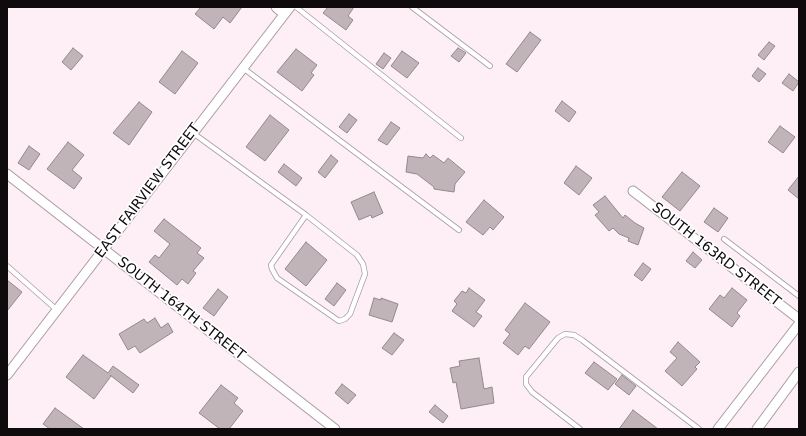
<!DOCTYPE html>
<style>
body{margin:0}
#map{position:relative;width:806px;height:436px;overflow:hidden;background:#fdeff5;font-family:"DejaVu Sans",sans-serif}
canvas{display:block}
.frame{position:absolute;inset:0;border:8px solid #0f0b0d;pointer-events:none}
</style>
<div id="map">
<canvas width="806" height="436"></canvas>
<div class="frame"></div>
</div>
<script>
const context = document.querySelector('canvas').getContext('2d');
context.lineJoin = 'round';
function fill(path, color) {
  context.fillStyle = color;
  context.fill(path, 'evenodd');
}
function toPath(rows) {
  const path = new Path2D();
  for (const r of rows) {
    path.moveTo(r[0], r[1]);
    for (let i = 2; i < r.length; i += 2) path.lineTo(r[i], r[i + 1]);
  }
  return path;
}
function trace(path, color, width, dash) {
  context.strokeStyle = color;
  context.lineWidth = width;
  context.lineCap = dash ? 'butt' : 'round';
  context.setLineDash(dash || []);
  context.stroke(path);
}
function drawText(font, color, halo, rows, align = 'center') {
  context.font = font + ' "DejaVu Sans",sans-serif';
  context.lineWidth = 3.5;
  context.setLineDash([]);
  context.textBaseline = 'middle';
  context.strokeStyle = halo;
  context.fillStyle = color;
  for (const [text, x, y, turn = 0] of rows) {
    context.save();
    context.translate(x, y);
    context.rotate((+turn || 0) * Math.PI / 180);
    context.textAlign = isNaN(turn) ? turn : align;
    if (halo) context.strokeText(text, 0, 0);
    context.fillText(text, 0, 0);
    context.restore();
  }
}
const building = toPath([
 [201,7,242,7,230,23,223,17,214,29,195,14,201,7],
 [328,7,354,7,348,16,353,20,346,30,323,13,328,7],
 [530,32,541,40,517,72,506,64,530,32],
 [769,42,775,46,764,60,758,55,769,42],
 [73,48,83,56,71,70,62,62,73,48],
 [458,48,466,53,459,62,451,56,458,48],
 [296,49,317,65,311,73,314,75,302,91,277,72,296,49],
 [182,51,198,63,175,94,159,82,182,51],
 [402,51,419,63,407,78,391,66,402,51],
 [384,53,391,58,383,69,376,64,384,53],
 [758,68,766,74,759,82,752,76,758,68],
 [789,74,799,82,793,91,782,83,789,74],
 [562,101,576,112,569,122,555,111,562,101],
 [139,102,152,112,129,145,113,133,139,102],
 [349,114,357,120,347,133,339,127,349,114],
 [270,115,289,130,265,161,246,147,270,115],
 [391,122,400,128,387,145,378,140,391,122],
 [780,126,795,137,783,153,768,142,780,126],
 [68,142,84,155,72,170,82,178,74,189,47,169,68,142],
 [29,146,40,154,29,170,18,163,29,146],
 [426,154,430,158,433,155,444,163,448,158,465,172,455,184,454,192,434,189,434,187,417,174,406,172,408,156,423,158,426,154],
 [331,155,338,161,325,178,318,172,331,155],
 [284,164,302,178,296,186,278,172,284,164],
 [576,166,592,178,579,195,564,183,576,166],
 [682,172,700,186,680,211,662,197,682,172],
 [799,176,799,199,788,190,799,176],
 [374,192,383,213,372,218,371,215,359,220,351,202,374,192],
 [605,196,623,218,625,215,635,223,644,228,638,245,628,241,629,238,619,234,613,228,609,231,595,215,599,212,593,205,605,196],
 [484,200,504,217,493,230,490,227,483,235,466,222,484,200],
 [714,208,728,218,718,232,704,222,714,208],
 [164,219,201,248,197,253,204,258,193,271,196,273,188,284,182,279,177,285,149,262,155,255,159,258,170,244,154,231,164,219],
 [306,242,327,260,306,286,285,269,306,242],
 [693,252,702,260,695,268,686,261,693,252],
 [643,263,651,269,642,281,634,275,643,263],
 [7,280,22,292,7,311,7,280],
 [337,283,346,290,334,306,325,299,337,283],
 [469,288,485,300,476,312,482,316,474,327,452,311,457,304,454,301,462,291,466,293,469,288],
 [732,288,747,300,737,313,740,316,732,327,709,309,720,295,724,298,732,288],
 [218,289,228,297,214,316,203,308,218,289],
 [374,298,381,300,381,298,398,304,392,322,369,315,374,298],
 [525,303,550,322,529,349,525,346,518,355,503,343,510,334,505,330,525,303],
 [155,318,161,328,168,323,173,332,140,353,135,346,128,350,119,334,144,319,147,323,155,318],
 [394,333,404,340,392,355,382,348,394,333],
 [678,342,700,362,695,367,697,369,682,386,665,371,677,358,670,352,678,342],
 [83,355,108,373,113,366,139,385,133,393,110,375,111,376,94,399,66,377,83,355],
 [479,358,484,389,492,387,494,403,461,409,456,382,453,383,450,368,460,366,459,361,479,358],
 [594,362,617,379,608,390,585,373,594,362],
 [622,375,636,386,629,395,615,384,622,375],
 [342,384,356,395,348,404,335,393,342,384],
 [221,385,238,398,234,403,243,411,229,429,220,429,199,413,221,385],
 [435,405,448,416,443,423,429,412,435,405],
 [55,408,84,429,50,429,43,424,55,408],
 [633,410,658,429,619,429,633,410]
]);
fill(building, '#c1b4b9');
trace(building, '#94888d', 1);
const service = toPath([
 [296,7,461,138],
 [412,7,490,66],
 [243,68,459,230],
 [193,133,306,215,271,265,272,269,277,278,339,321,345,319,350,314,365,274,363,264,357,255,306,215],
 [724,239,799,296],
 [7,266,57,310],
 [580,429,532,392,526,384,526,377,558,338,565,334,574,335,582,340,699,429]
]);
const minor = toPath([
 [276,7,284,14],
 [7,174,335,429],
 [633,191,799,319],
 [7,375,290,7],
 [718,429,799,324],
 [757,429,799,372]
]);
trace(service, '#a89ba1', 6);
trace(minor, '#a89ba1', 11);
trace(service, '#fff', 4.5);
trace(minor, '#fff', 9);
drawText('14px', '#0f0b0d', '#fff', [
 ["EAST FAIRVIEW STREET",148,191,-53],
 ["SOUTH 163RD STREET",716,255,38],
 ["SOUTH 164TH STREET",181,309,38]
]);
</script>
